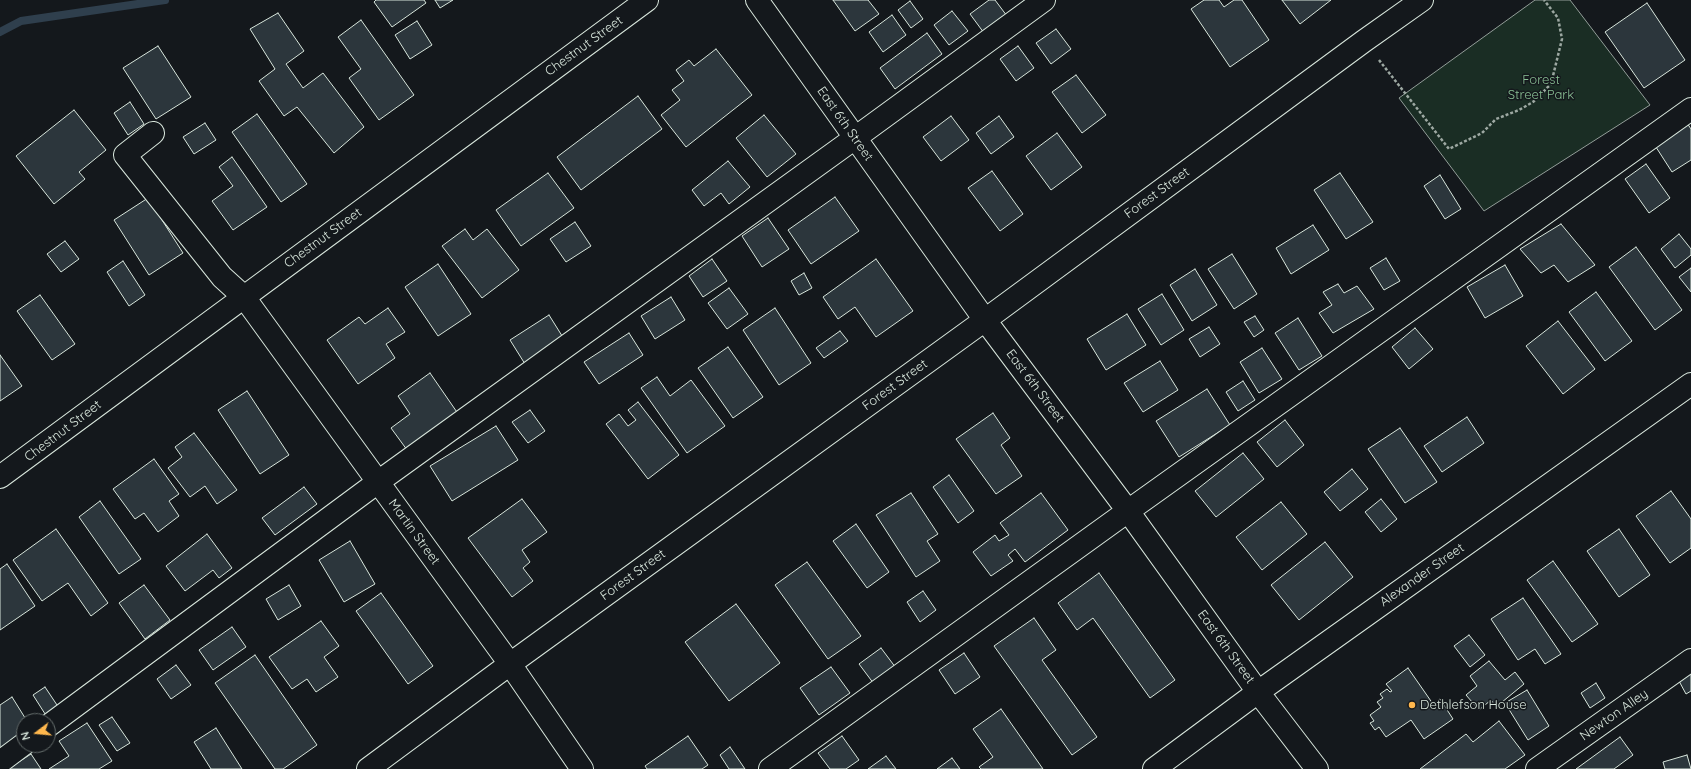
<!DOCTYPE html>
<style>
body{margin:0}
#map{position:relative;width:1691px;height:769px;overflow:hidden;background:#14181c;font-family:Quicksand,sans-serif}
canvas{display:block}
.north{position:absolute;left:16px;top:713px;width:40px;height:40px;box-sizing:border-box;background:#14181c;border:1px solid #626a69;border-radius:50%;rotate:254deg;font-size:11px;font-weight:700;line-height:16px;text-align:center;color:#d8e6dc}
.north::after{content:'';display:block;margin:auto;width:14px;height:18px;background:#ffb74d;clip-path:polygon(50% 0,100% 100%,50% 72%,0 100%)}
</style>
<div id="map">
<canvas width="1691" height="769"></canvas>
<div class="north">N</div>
</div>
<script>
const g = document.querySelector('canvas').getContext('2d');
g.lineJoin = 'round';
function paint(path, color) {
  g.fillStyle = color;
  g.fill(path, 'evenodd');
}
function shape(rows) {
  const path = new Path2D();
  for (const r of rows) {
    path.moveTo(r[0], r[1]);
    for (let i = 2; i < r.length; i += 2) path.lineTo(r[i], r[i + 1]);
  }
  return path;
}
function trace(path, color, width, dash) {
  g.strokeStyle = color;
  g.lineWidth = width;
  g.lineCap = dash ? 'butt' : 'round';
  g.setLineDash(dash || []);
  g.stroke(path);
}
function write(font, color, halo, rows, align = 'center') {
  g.font = font + ' Quicksand,sans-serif';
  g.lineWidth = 3;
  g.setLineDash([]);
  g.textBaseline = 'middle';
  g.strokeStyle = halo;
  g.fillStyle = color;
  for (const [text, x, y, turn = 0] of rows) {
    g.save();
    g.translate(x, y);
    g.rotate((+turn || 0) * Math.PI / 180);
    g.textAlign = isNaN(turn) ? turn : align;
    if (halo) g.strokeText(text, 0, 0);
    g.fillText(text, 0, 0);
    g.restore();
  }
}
const green = shape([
 [1535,0,1570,0,1650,105,1484,211,1399,98,1535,0]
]);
const stream = shape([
 [0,32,21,21,165,0]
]);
const building = shape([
 [376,0,424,0,426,3,392,27,374,2,376,0],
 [435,0,453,0,440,8,435,0],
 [833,0,868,0,879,14,855,31,833,0],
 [989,0,995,0,1007,16,984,33,970,14,989,0],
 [1204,0,1219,0,1224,7,1234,0,1242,0,1269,40,1230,67,1191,9,1204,0],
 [1282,0,1331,0,1300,24,1282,0],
 [910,1,923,19,911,28,898,10,910,1],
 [1647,3,1685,60,1644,88,1605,32,1647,3],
 [952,11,968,31,949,45,934,25,952,11],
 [278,13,304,51,286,64,303,88,323,73,364,127,334,153,297,107,284,116,259,81,275,69,250,29,278,13],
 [892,15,906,35,883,52,869,32,892,15],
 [361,20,414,95,379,120,349,78,361,69,338,37,361,20],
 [417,21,432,45,410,59,395,35,417,21],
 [1056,29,1071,49,1051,64,1036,43,1056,29],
 [927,33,942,54,895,89,880,68,927,33],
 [158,46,191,97,156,119,123,68,158,46],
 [1018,46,1034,68,1016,81,1000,59,1018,46],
 [716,49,752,95,686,147,661,115,680,100,672,90,684,81,676,70,689,60,694,66,716,49],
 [1076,75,1106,115,1082,133,1052,92,1076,75],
 [638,96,662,129,581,190,557,157,638,96],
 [130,102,144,124,128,135,114,113,130,102],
 [74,110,106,150,79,172,85,179,54,204,16,156,74,110],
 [257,114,307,184,281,202,232,132,257,114],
 [764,115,796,154,767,177,736,138,764,115],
 [951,116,969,140,941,161,923,137,951,116],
 [999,116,1014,137,991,154,976,133,999,116],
 [205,123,216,140,194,154,183,137,205,123],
 [1687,123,1691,129,1691,160,1672,172,1654,144,1687,123],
 [1057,133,1082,167,1051,190,1026,156,1057,133],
 [232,157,267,207,233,230,212,201,233,186,219,167,232,157],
 [728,161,750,187,729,204,721,193,704,206,692,190,728,161],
 [1646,164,1670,198,1649,213,1625,179,1646,164],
 [992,171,1023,214,1000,231,968,188,992,171],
 [548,173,574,208,521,246,496,210,548,173],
 [1340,173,1373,222,1346,239,1314,190,1340,173],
 [1440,175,1461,209,1445,219,1424,186,1440,175],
 [835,197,859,231,811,264,788,230,835,197],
 [148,198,183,253,149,275,114,220,148,198],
 [768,218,789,249,762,267,742,236,768,218],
 [575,222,591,246,566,262,550,239,575,222],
 [1561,224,1595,265,1568,282,1554,265,1541,273,1520,249,1561,224],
 [1313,225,1329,250,1291,274,1276,248,1313,225],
 [465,229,473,240,487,229,519,270,482,298,442,246,465,229],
 [1679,234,1691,249,1691,255,1675,268,1661,249,1679,234],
 [65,241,79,259,61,272,47,254,65,241],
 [1636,247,1682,310,1655,330,1609,267,1636,247],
 [1232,254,1257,294,1234,309,1208,269,1232,254],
 [1386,258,1400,281,1384,290,1370,268,1386,258],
 [712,259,727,281,703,297,689,276,712,259],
 [876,259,913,311,876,337,855,307,838,319,823,297,876,259],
 [123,261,145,295,129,306,107,272,123,261],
 [438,264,471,314,438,336,405,287,438,264],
 [1505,265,1523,296,1485,318,1467,287,1505,265],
 [1691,268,1691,292,1679,277,1691,268],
 [1195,269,1217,305,1192,321,1170,285,1195,269],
 [804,273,812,288,799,295,791,281,804,273],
 [1338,284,1344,293,1357,286,1374,309,1333,333,1319,313,1332,305,1323,292,1338,284],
 [729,288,748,314,727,329,708,303,729,288],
 [1596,292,1632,341,1605,361,1569,312,1596,292],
 [1162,294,1184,330,1161,345,1138,309,1162,294],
 [40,295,75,344,52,360,17,311,40,295],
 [671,297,685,320,655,339,641,316,671,297],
 [388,308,405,332,386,344,395,358,358,384,327,340,359,317,365,324,388,308],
 [775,308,811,363,779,385,743,330,775,308],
 [1127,314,1146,345,1106,370,1087,339,1127,314],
 [549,315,564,339,525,364,510,340,549,315],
 [1255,316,1264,330,1254,337,1244,322,1255,316],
 [1298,318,1322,356,1299,370,1275,333,1298,318],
 [1558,321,1595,369,1563,394,1526,346,1558,321],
 [1209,327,1220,344,1200,357,1189,339,1209,327],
 [1415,328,1433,349,1409,369,1392,347,1415,328],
 [840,331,848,341,824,358,816,348,840,331],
 [629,333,643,355,599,384,584,362,629,333],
 [728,347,763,397,733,418,698,368,728,347],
 [1262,348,1282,379,1259,393,1240,362,1262,348],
 [0,355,22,386,0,401,0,355],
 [1160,361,1178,390,1143,412,1124,383,1160,361],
 [430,373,461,418,410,454,391,428,410,414,398,396,430,373],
 [657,377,670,396,691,380,725,426,687,453,641,388,657,377],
 [1243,381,1255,400,1238,411,1226,392,1243,381],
 [1207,389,1230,425,1179,457,1156,421,1207,389],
 [247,391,289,455,260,474,218,410,247,391],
 [638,402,679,455,648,479,606,424,619,414,628,426,636,420,628,410,638,402],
 [530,410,545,431,528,443,512,422,530,410],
 [993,413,1010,438,1001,445,1022,476,996,494,956,439,993,413],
 [1467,417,1484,443,1442,472,1424,446,1467,417],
 [1285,420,1304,445,1277,467,1257,442,1285,420],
 [496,426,518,460,452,501,430,466,496,426],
 [1400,428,1437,482,1405,503,1368,449,1400,428],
 [194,433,237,490,217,504,205,486,190,497,168,468,182,457,175,447,194,433],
 [1243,453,1264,479,1216,517,1195,491,1243,453],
 [154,459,179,494,169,501,179,516,158,532,144,513,135,519,113,489,154,459],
 [1352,469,1368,489,1340,511,1324,492,1352,469],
 [949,475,974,511,958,523,933,487,949,475],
 [304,487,317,504,275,535,262,518,304,487],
 [1671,491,1691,519,1691,548,1670,563,1636,516,1671,491],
 [911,493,938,534,927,541,940,561,916,577,876,515,911,493],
 [1041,493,1068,530,1025,562,1015,549,1008,555,1013,561,991,576,973,552,995,535,999,541,1009,535,1000,523,1041,493],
 [522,499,547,532,522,550,530,562,523,568,533,581,512,597,468,538,522,499],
 [1381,499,1397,519,1381,532,1365,512,1381,499],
 [100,501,141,559,119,574,79,517,100,501],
 [1281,502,1307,534,1262,570,1236,537,1281,502],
 [856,524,889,572,867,588,833,541,856,524],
 [56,529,108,603,91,616,68,583,42,601,13,560,56,529],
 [1619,529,1650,575,1619,597,1587,551,1619,529],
 [207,534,232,568,219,578,213,570,185,591,166,566,207,534],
 [350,541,375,584,344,602,319,560,350,541],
 [1325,542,1353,577,1299,620,1271,585,1325,542],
 [1553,561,1598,624,1572,642,1527,580,1553,561],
 [807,562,861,636,828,659,775,585,807,562],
 [7,564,35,606,0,630,0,569,7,564],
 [1099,573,1175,680,1150,698,1093,618,1077,630,1058,603,1099,573],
 [144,585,170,620,145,639,119,603,144,585],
 [289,585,301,606,278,620,266,599,289,585],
 [923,591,936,610,920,622,907,602,923,591],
 [381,593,433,666,408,684,356,611,381,593],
 [1523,598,1561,654,1545,664,1535,649,1518,660,1491,619,1523,598],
 [736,604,780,663,729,701,685,642,736,604],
 [1034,618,1056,650,1042,660,1097,737,1072,755,994,646,1034,618],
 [321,621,339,646,324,657,338,677,316,692,307,679,292,689,269,657,321,621],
 [232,627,246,647,213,670,199,650,232,627],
 [1469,635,1485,655,1470,667,1454,646,1469,635],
 [881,648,896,668,874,684,859,664,881,648],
 [964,653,980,677,955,694,939,670,964,653],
 [255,655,317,745,283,769,275,769,215,683,255,655],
 [1489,661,1505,680,1515,672,1524,684,1496,707,1491,700,1479,710,1466,695,1477,686,1470,676,1489,661],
 [176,665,191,685,171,699,157,679,176,665],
 [831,667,850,693,819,715,800,688,831,667],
 [1408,668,1433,704,1440,699,1453,719,1424,739,1411,720,1386,737,1379,727,1375,730,1370,723,1374,721,1370,715,1381,707,1377,702,1383,698,1380,694,1387,689,1390,692,1392,691,1386,684,1408,668],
 [1691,673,1691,691,1686,694,1679,681,1691,673],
 [1596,683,1605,698,1590,708,1581,693,1596,683],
 [45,687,59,708,47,717,33,695,45,687],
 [1527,690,1549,726,1528,740,1505,703,1527,690],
 [12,697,27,721,24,721,24,736,0,751,0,705,12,697],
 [1001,709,1043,769,981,769,979,767,993,757,973,729,1001,709],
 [112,717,130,743,117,751,99,725,112,717],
 [1499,721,1525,755,1505,769,1420,769,1466,734,1473,742,1499,721],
 [87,723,112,761,99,769,49,769,69,756,59,741,87,723],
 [216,728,242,769,211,769,194,742,216,728],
 [688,736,708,765,702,769,647,769,645,766,688,736],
 [842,736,859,760,846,769,830,769,818,753,842,736],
 [1620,737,1633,755,1614,769,1576,769,1620,737],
 [730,747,745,769,729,769,720,755,730,747],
 [31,754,41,769,8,769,31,754],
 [1687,755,1691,769,1665,769,1663,762,1687,755],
 [886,756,896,769,868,769,886,756],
 [952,758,960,769,937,769,952,758]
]);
const path = shape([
 [1379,60,1449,149,1482,133,1496,119,1519,110,1533,102,1551,84,1562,39,1558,18,1544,0]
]);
const minor = shape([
 [757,0,985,320,1128,511,1258,692,1317,769],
 [153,133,125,155,222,277,244,297,510,664,582,769],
 [0,477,647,0],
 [48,726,378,482,855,138,1044,0],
 [0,762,24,744],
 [368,769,510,664,985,320,1364,41,1422,0],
 [770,769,1128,511,1691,109],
 [1154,769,1258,692,1691,384],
 [1537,769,1691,660]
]);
const markers = [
 [1412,705,4,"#ffb74d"]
];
const streetNames = [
 ["Chestnut Street",584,46,-36],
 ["East 6th Street",845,124,55],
 ["Forest Street",1157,193,-36],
 ["Chestnut Street",323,238,-36],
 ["Forest Street",895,385,-36],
 ["East 6th Street",1035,386,53],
 ["Chestnut Street",63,431,-37],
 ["Martin Street",414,532,54],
 ["Forest Street",633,575,-36],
 ["Alexander Street",1422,575,-35],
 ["East 6th Street",1226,647,54],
 ["Newton Alley",1614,715,-35]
];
const parkNames = [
 ["Forest",1541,80],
 ["Street Park",1541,95]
];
const poiNames = [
 ["Dethlefson House",1420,705]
];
paint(green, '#1a2d24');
trace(green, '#939e99', 1);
trace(stream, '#2f3f4d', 8);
paint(building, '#2c363c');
trace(building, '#d8e6dc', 1);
trace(minor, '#d8e6dc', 24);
trace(path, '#9da8a2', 2.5, [3, 2]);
trace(minor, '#14181c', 22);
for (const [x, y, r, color] of markers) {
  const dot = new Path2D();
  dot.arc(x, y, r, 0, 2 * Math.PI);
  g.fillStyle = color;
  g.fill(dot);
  trace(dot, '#14181c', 1.5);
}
write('13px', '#d8e6dc', '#14181c', streetNames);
write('13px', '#8ac095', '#14181c', parkNames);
write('13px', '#d8e6dc', '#14181c', poiNames, 'left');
</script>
